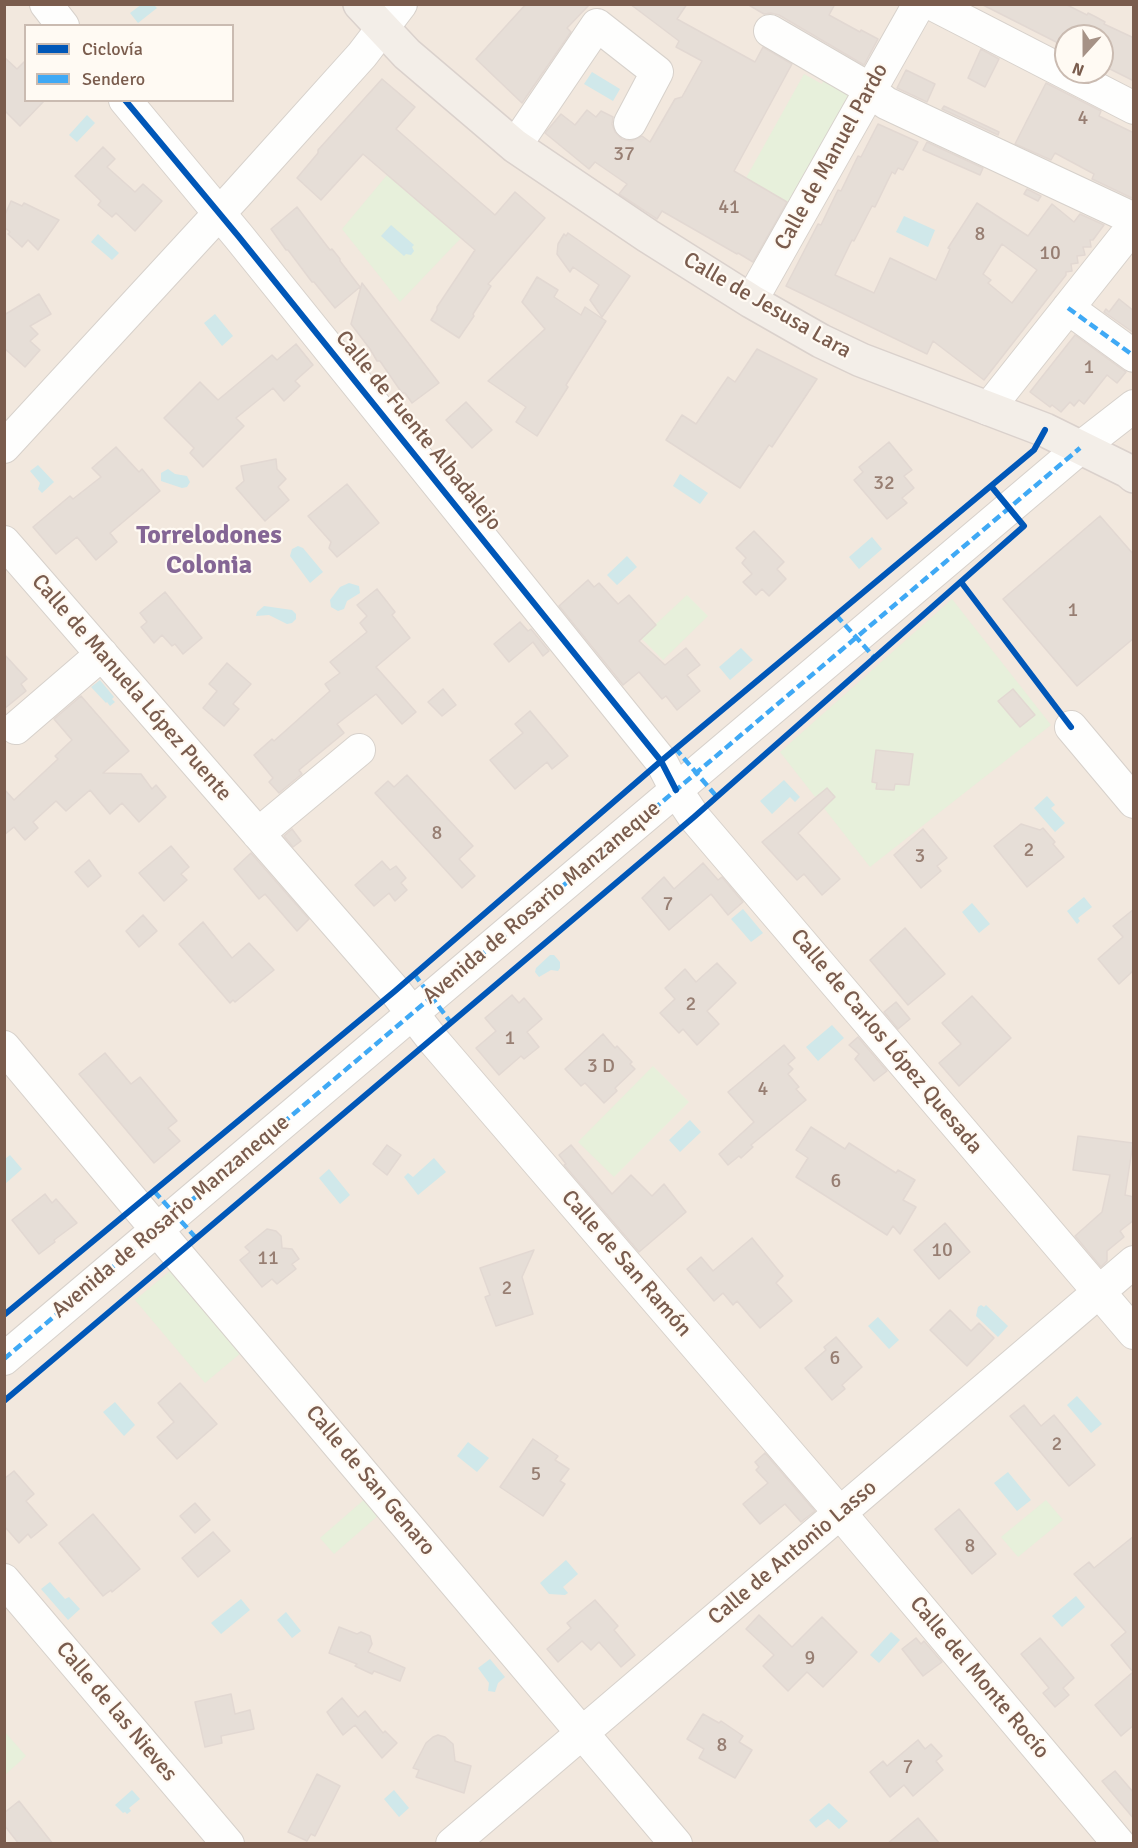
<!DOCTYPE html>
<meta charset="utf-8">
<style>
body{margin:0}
#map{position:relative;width:1138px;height:1848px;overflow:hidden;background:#f9f5f0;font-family:Signika,sans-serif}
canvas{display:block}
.frame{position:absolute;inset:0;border:6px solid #7a5c4d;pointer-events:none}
.legend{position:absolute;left:24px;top:24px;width:210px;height:78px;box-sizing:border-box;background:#fffaf3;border:2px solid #cabbb1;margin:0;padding:8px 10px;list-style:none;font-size:18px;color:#7a5c4d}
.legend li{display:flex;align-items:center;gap:12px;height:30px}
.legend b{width:30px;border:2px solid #cabbb1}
.north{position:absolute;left:1054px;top:24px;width:60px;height:60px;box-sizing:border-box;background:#fffaf3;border:2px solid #cabbb1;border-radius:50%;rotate:201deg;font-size:16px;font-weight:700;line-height:24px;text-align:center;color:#7a5c4d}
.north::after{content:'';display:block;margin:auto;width:21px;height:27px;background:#a69286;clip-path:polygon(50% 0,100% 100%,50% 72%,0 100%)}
</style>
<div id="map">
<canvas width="1138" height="1848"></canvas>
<div class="frame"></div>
<ul class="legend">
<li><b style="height:8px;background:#0057b8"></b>Ciclovía</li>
<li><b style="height:8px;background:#3fa9f5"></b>Sendero</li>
</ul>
<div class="north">N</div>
</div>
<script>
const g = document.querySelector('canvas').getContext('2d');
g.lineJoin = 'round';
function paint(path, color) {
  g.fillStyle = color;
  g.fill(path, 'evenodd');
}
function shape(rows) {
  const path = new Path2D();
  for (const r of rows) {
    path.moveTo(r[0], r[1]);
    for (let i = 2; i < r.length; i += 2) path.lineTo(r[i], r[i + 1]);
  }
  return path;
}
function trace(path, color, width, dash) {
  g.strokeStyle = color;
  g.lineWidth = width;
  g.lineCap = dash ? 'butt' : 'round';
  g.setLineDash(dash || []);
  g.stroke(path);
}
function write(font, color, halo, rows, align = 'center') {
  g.font = font + ' Signika,sans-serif';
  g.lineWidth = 4.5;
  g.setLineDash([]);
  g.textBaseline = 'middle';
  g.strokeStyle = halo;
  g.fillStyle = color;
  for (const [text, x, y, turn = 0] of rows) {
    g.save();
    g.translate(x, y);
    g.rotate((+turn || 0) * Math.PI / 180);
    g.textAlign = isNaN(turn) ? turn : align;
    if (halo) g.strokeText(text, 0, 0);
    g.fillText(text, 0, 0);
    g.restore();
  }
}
const residential = shape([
 [5,5,1133,5,1133,1843,5,1843],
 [26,26,232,26,232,100,26,100],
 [1066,36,1102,36,1102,72,1066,72]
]);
const green = shape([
 [828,70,858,86,793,205,746,178,804,74,822,84],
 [387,175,461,238,400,302,342,229],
 [687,595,708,616,663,660,641,638],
 [952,599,1051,725,870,867,780,752],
 [653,1066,689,1102,614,1177,578,1142],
 [171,1270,242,1352,205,1383,135,1300],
 [366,1498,380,1514,334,1554,320,1538],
 [1046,1500,1063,1520,1018,1557,1001,1537],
 [5,1732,26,1756,5,1775,4,1732]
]);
const water = shape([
 [142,4,154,5,157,8,138,23,130,13],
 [592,72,620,89,613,101,584,84],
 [87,115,95,123,77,142,69,135],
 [904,216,935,230,928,247,896,232],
 [391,225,414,245,412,247,414,251,411,255,406,254,404,256,381,236],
 [98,234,119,253,112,260,91,242],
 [215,314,233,336,222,346,204,323],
 [38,465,54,482,42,493,38,489,40,483,30,471],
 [168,469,175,474,187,476,190,482,187,487,182,488,161,481,161,473],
 [680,474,708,493,700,504,673,486],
 [872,537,882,549,859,569,849,557],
 [298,546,303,548,323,572,310,583,290,556,292,549],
 [627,556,637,567,617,585,607,575],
 [349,583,359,586,360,593,347,601,344,609,338,611,331,607,330,600,340,587],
 [264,606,292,610,296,614,296,619,292,623,287,624,269,615,256,616,257,612],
 [741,648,753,660,730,680,719,667],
 [100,680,114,697,112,699,115,702,110,706,107,702,106,703,91,687],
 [784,780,800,797,795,802,790,797,772,814,760,801],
 [1047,796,1055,805,1051,808,1065,823,1055,832,1034,808],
 [1084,897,1092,907,1078,918,1080,921,1077,924,1067,911],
 [972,903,990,924,979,933,962,912],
 [743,909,763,933,751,942,731,919],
 [550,955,554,955,560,962,560,968,558,971,551,970,539,977,535,972,536,968],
 [832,1025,844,1038,818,1061,806,1047],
 [690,1120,701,1132,680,1152,669,1140],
 [10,1155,22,1169,5,1184,5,1159],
 [434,1158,446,1172,418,1195,404,1177,408,1173,413,1177],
 [329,1169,350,1195,340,1204,319,1178],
 [981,1305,984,1307,986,1305,1008,1326,998,1337,976,1316,978,1307],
 [878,1317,899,1340,889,1349,868,1326],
 [1077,1396,1102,1424,1091,1433,1067,1405],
 [115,1402,135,1425,124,1436,103,1412],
 [468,1442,489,1458,477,1472,457,1456],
 [1008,1472,1031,1500,1017,1511,994,1483],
 [566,1560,578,1574,563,1587,568,1593,565,1595,549,1594,540,1583],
 [50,1582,65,1599,69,1597,80,1609,68,1620,41,1589],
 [1076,1596,1085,1607,1062,1627,1052,1616],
 [241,1599,250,1610,221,1634,211,1623],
 [286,1612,301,1631,292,1638,277,1620],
 [891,1632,900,1640,879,1663,870,1655],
 [490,1659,505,1677,498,1683,495,1692,488,1691,489,1683,478,1668],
 [132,1790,140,1799,129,1808,131,1811,127,1814,125,1812,123,1813,115,1805],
 [394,1790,409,1808,399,1817,384,1799],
 [829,1803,848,1821,839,1829,828,1819,816,1828,809,1820]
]);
const building = shape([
 [526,4,590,4,567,28,571,32,522,103,476,59,526,4],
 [630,4,687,4,677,19,755,62,763,47,792,64,734,171,787,202,753,262,738,253,737,254,662,211,657,219,619,194,627,184,595,162,589,169,545,133,561,114,575,125,587,110,596,117,601,111,613,117,612,124,615,132,622,139,631,141,642,136,650,142,675,99,682,97,702,61,676,47,679,41,630,4],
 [747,4,835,4,829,15,860,32,861,30,878,39,864,65,779,15,771,13,764,14,747,4],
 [981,4,1065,4,1087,15,1088,13,1096,17,1105,22,1104,24,1134,38,1134,81,1102,65,1102,36,1066,36,1066,47,981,4],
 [981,49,999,59,985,87,968,78,981,49],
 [4,57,17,69,26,60,26,100,45,100,20,126,4,110,4,57],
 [906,70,935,84,927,102,897,88,906,70],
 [382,79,415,107,396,129,495,215,515,192,545,218,488,284,491,286,473,314,474,316,459,338,431,320,437,310,437,307,475,250,363,154,321,200,297,178,318,153,318,150,382,79],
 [1046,83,1101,111,1099,116,1134,133,1134,199,1092,179,1094,174,1055,153,1051,160,1015,144,1046,83],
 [944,106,999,132,998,135,942,109,944,106],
 [878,124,918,142,903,170,898,168,895,174,892,172,875,207,872,206,854,241,852,240,835,275,874,293,890,258,936,280,950,249,948,248,977,203,1028,236,1052,204,1074,222,1080,214,1104,225,1093,240,1090,240,1091,247,1083,247,1085,255,1077,256,1078,263,1071,264,1072,271,1066,272,1066,275,984,380,933,341,927,354,786,286,818,224,821,225,838,190,841,191,858,156,861,157,878,124],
 [1002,244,1037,270,1012,303,988,283,991,280,983,274,1002,244],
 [927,142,983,168,980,175,923,150,927,142],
 [103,147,115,159,107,167,135,192,143,184,162,201,135,231,116,213,112,217,98,205,101,201,75,176,103,147],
 [1027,189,1041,196,1038,201,1024,194,1027,189],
 [11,201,22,206,24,203,59,220,38,250,28,240,22,247,8,234,10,232,4,227,4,217,11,201],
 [297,207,330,250,332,249,340,259,340,261,360,287,335,308,314,282,312,282,288,250,286,250,271,229,297,207],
 [568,233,630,276,602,317,590,300,599,285,573,267,570,272,557,254,558,244,564,234,566,236,568,233],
 [537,277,558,290,554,297,581,315,585,307,606,321,566,385,568,387,537,436,516,422,526,407,488,381,545,329,522,302,537,277],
 [362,283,439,383,412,403,405,393,402,393,380,361,377,361,370,349,351,324,362,283],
 [39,294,51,314,30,326,38,334,30,341,40,350,25,367,4,348,4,315,39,294],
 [1119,299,1134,311,1134,333,1104,312,1106,309,1109,312,1119,299],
 [1075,335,1126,372,1117,383,1107,375,1084,404,1079,400,1074,406,1070,402,1061,412,1052,405,1050,407,1030,392,1075,335],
 [296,344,313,365,295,381,300,386,284,401,273,388,236,418,244,426,203,467,190,453,194,448,164,418,200,382,218,400,272,355,277,360,296,344],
 [757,349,817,379,772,447,769,445,740,488,666,440,682,415,696,424,728,377,735,382,757,349],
 [466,402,492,430,472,448,446,420,466,402],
 [889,442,912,470,904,476,914,488,902,498,907,503,887,519,854,480,863,472,859,467,889,442],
 [116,447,139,472,142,469,160,491,110,533,117,542,96,560,77,537,56,554,33,527,70,496,73,499,101,477,92,468,116,447],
 [276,459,277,469,286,479,278,487,289,500,265,521,236,488,244,481,241,466,276,459],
 [347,484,379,523,337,557,329,548,331,542,308,516,347,484],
 [1100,516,1134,555,1134,638,1077,686,1003,599,1100,516],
 [754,531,784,562,777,569,786,579,769,596,762,589,756,595,743,582,752,574,742,563,746,558,736,548,754,531],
 [588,580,594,587,599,583,618,604,629,595,656,625,639,641,665,665,686,648,700,665,687,675,700,691,677,710,666,696,662,699,639,672,623,685,559,606,588,580],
 [377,589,395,612,392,615,410,638,376,667,416,712,402,724,376,694,337,724,344,733,299,770,302,774,279,793,269,782,273,778,254,755,272,739,274,741,330,691,325,684,340,673,330,662,367,632,360,623,367,616,357,605,377,589],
 [165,592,202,638,183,654,175,644,172,646,162,635,154,643,141,627,147,622,140,613,165,592],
 [520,622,528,631,531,629,549,651,543,656,533,642,509,662,494,644,520,622],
 [4,654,27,679,21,684,26,691,4,709,4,654],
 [227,663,251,684,233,704,239,709,224,726,203,708,217,691,209,684,227,663],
 [443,689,456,705,442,716,428,702,443,689],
 [1013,689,1035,715,1020,727,998,701,1013,689],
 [81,696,129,751,103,773,141,774,152,789,156,785,166,797,139,822,122,803,110,814,90,790,66,811,56,801,33,822,38,828,25,840,14,827,4,835,4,789,14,800,58,759,55,756,72,740,54,719,81,696],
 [530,711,568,756,552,769,547,762,515,789,490,760,523,733,515,724,530,711],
 [876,750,913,754,909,785,895,784,894,790,876,789,877,783,872,782,876,750],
 [407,775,473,846,459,859,475,876,462,888,375,793,388,781,394,787,407,775],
 [827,788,835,797,798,833,840,879,822,895,804,874,797,880,762,842,827,788],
 [1021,824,1040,830,1043,828,1055,842,1053,844,1064,857,1027,887,994,846,1021,824],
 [292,829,301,841,293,847,284,836,292,829],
 [923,829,947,858,937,866,941,871,921,888,894,855,923,829],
 [171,846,189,867,181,874,187,880,164,901,139,873,171,846],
 [251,853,309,919,297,931,265,894,259,899,234,869,251,853],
 [89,860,101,876,88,887,75,872,89,860],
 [382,861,390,870,396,866,406,878,401,883,407,890,395,901,389,893,374,906,355,885,382,861],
 [703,863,718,880,722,877,743,902,728,915,711,894,669,930,642,898,664,877,674,889,703,863],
 [1134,909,1134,970,1119,984,1098,959,1123,937,1113,926,1134,909],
 [143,915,157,931,139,947,126,931,143,915],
 [203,922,232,958,249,943,274,970,235,1002,233,1000,230,1003,179,944,203,922],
 [905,928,945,974,908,1005,870,960,905,928],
 [717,963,736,983,707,1011,719,1024,697,1045,683,1029,679,1033,660,1013,675,999,665,988,685,969,696,982,717,963],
 [512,995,519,1003,524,998,542,1019,527,1032,539,1047,524,1059,521,1056,499,1075,476,1048,496,1031,485,1018,512,995],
 [972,996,1011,1038,959,1086,939,1063,961,1044,942,1023,972,996],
 [896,1002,910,1019,898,1029,884,1012,896,1002],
 [603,1034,615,1048,617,1046,632,1062,630,1064,635,1069,615,1088,617,1091,604,1103,585,1083,581,1086,565,1069,603,1034],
 [858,1037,887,1071,874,1081,855,1059,859,1054,849,1045,858,1037],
 [784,1045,795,1058,788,1064,793,1069,788,1074,799,1087,796,1089,806,1100,751,1145,753,1147,741,1158,739,1156,728,1165,719,1154,754,1122,728,1092,784,1045],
 [105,1053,131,1084,140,1077,177,1121,168,1128,180,1141,154,1163,79,1074,105,1053],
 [811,1127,845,1149,849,1143,896,1173,898,1170,915,1180,903,1200,916,1207,900,1234,893,1226,887,1235,796,1177,808,1158,796,1150,811,1127],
 [1078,1136,1133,1143,1125,1195,1134,1197,1134,1220,1120,1231,1124,1237,1107,1251,1107,1261,1101,1267,1075,1236,1102,1212,1110,1175,1073,1170,1078,1136],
 [387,1145,401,1155,387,1175,373,1164,387,1145],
 [571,1145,612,1194,631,1175,652,1196,664,1184,686,1212,639,1252,564,1165,566,1164,559,1155,571,1145],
 [45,1194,52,1203,56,1199,77,1223,54,1240,55,1242,39,1254,12,1220,45,1194],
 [945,1223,970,1252,939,1279,914,1250,945,1223],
 [267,1229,276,1231,281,1236,282,1248,292,1249,299,1259,292,1264,296,1269,277,1284,272,1279,262,1287,240,1260,250,1252,245,1247,267,1229],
 [752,1238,783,1276,776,1283,792,1301,760,1328,737,1301,733,1305,723,1293,714,1301,687,1269,701,1257,713,1271,752,1238],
 [534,1250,522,1277,533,1314,496,1326,485,1297,490,1295,480,1268,534,1250],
 [950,1310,971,1331,979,1323,994,1338,967,1366,930,1330,950,1310],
 [836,1337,862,1367,842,1385,845,1389,832,1400,805,1368,826,1350,824,1347,836,1337],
 [180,1383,217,1424,177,1459,157,1437,174,1422,158,1403,180,1383],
 [1024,1405,1041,1426,1054,1415,1095,1465,1069,1486,1010,1416,1024,1405],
 [533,1439,558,1456,555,1460,569,1469,560,1481,565,1484,543,1516,500,1487,533,1439],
 [765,1453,815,1511,801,1522,785,1504,760,1524,743,1504,768,1483,756,1470,759,1467,755,1462,765,1453],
 [14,1471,34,1494,26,1501,47,1525,31,1538,28,1534,19,1543,4,1526,4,1479,14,1471],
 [195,1503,210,1520,195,1533,180,1516,195,1503],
 [959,1509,996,1554,972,1574,935,1529,959,1509],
 [93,1514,140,1569,112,1592,111,1590,103,1596,59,1543,93,1514],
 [213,1532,230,1551,198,1577,182,1558,213,1532],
 [1134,1536,1134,1725,1121,1736,1095,1705,1133,1672,1111,1645,1126,1632,1074,1574,1089,1562,1094,1568,1134,1536],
 [595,1600,618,1626,614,1630,635,1655,621,1667,599,1642,591,1650,582,1641,558,1662,547,1649,571,1628,567,1623,595,1600],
 [759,1615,792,1647,822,1617,857,1652,823,1687,807,1672,788,1691,763,1666,774,1655,746,1629,759,1615],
 [339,1627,357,1634,361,1632,370,1636,372,1644,368,1652,405,1668,400,1681,374,1671,372,1674,355,1666,357,1664,329,1653,339,1627],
 [916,1638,921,1644,924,1641,942,1662,923,1676,902,1649,916,1638],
 [1040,1638,1074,1678,1063,1688,1069,1695,1055,1707,1043,1693,1049,1688,1021,1654,1040,1638],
 [231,1694,235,1714,250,1710,254,1729,221,1736,222,1743,205,1747,195,1702,231,1694],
 [342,1698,358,1717,365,1711,383,1733,385,1731,397,1743,382,1758,355,1725,343,1735,333,1721,327,1712,342,1698],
 [703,1714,719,1723,721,1721,743,1736,739,1742,752,1750,735,1778,699,1758,704,1749,687,1739,703,1714],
 [438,1735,445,1737,453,1744,455,1761,471,1766,464,1793,416,1777,419,1770,413,1768,426,1743,433,1737,438,1735],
 [918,1740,925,1749,931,1744,942,1756,936,1761,943,1770,913,1796,904,1785,890,1797,870,1772,883,1761,887,1766,918,1740],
 [1115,1771,1134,1793,1134,1819,1102,1781,1115,1771],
 [317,1774,340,1786,315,1836,311,1834,307,1841,288,1832,317,1774],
 [19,1801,53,1844,19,1844,4,1825,4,1813,19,1801],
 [918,1818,940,1844,887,1844,918,1818]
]);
const minor = shape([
 [46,4,63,26],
 [932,4,1134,108],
 [770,31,863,85,886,103,1134,219],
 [125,100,239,237,661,761,676,790,694,817,1134,1333],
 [515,146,597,25,657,72,630,123],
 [751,301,919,4],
 [1068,308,1134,356],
 [988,409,1134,225],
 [4,447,237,194,362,55,401,4],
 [4,542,395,991,433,1040,840,1513,1119,1844],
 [1071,727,1134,802],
 [16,728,102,654],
 [258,834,359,750],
 [4,1047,178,1255,676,1844],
 [4,1359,1080,448,1134,406],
 [4,1580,228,1844],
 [452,1844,1134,1262]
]);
const major = shape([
 [360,4,407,54,515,146,648,236,751,301,821,341,861,360,1045,430,1128,471,1134,476]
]);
const quiet = shape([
 [1068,308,1134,356],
 [836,615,875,658],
 [675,748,717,797],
 [414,974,452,1024],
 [154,1191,197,1239],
 [4,1359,1080,448]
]);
const cycleway = shape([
 [125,100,239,237,661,761,676,790],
 [961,582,1071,727],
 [4,1315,395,991,661,761,1034,450,1045,430],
 [4,1401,694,817,1024,526,991,486]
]);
const numberNames = [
 ["4",1083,119],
 ["37",624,155],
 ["41",729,208],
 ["8",980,235],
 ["10",1050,254],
 ["1",1089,368],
 ["32",884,484],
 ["1",1073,611],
 ["8",437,834],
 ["2",1029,851],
 ["3",920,857],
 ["7",668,905],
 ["2",691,1005],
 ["1",510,1039],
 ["3 D",601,1067],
 ["4",763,1090],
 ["6",836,1182],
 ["10",942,1251],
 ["11",268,1259],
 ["2",507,1289],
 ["6",835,1359],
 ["2",1057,1445],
 ["5",536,1475],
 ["8",970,1547],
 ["9",810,1659],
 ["8",722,1746],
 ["7",908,1768]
];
const streetNames = [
 ["Calle de Manuel Pardo",832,157,-61],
 ["Calle de Jesusa Lara",767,306,30],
 ["Calle de Fuente Albadalejo",418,431,51],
 ["Calle de Manuela López Puente",131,688,49],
 ["Avenida de Rosario Manzaneque",542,903,-40],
 ["Calle de Carlos López Quesada",886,1042,50],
 ["Avenida de Rosario Manzaneque",171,1217,-40],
 ["Calle de San Ramón",626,1264,49],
 ["Calle de San Genaro",370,1481,50],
 ["Calle de Antonio Lasso",793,1553,-40],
 ["Calle del Monte Rocío",979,1678,50],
 ["Calle de las Nieves",116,1712,50]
];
const quarterNames = [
 ["Torrelodones",209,536],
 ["Colonia",209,566]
];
paint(residential, '#f2e8de');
paint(green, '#e7f0db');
paint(water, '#d0e8ea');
paint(building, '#e6ded7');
trace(building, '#e2d8d2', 1.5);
trace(minor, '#d7d1cb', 34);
trace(major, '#dad1cc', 36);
trace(minor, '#fefefd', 32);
trace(major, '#f3eee8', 33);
trace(quiet, '#3fa9f5', 4.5, [9, 4.5]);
trace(cycleway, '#0057b8', 6);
write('20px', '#977e72', null, numberNames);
write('22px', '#7a5c4d', '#fffaf3', streetNames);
write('bold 26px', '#846695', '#fffaf3', quarterNames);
</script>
